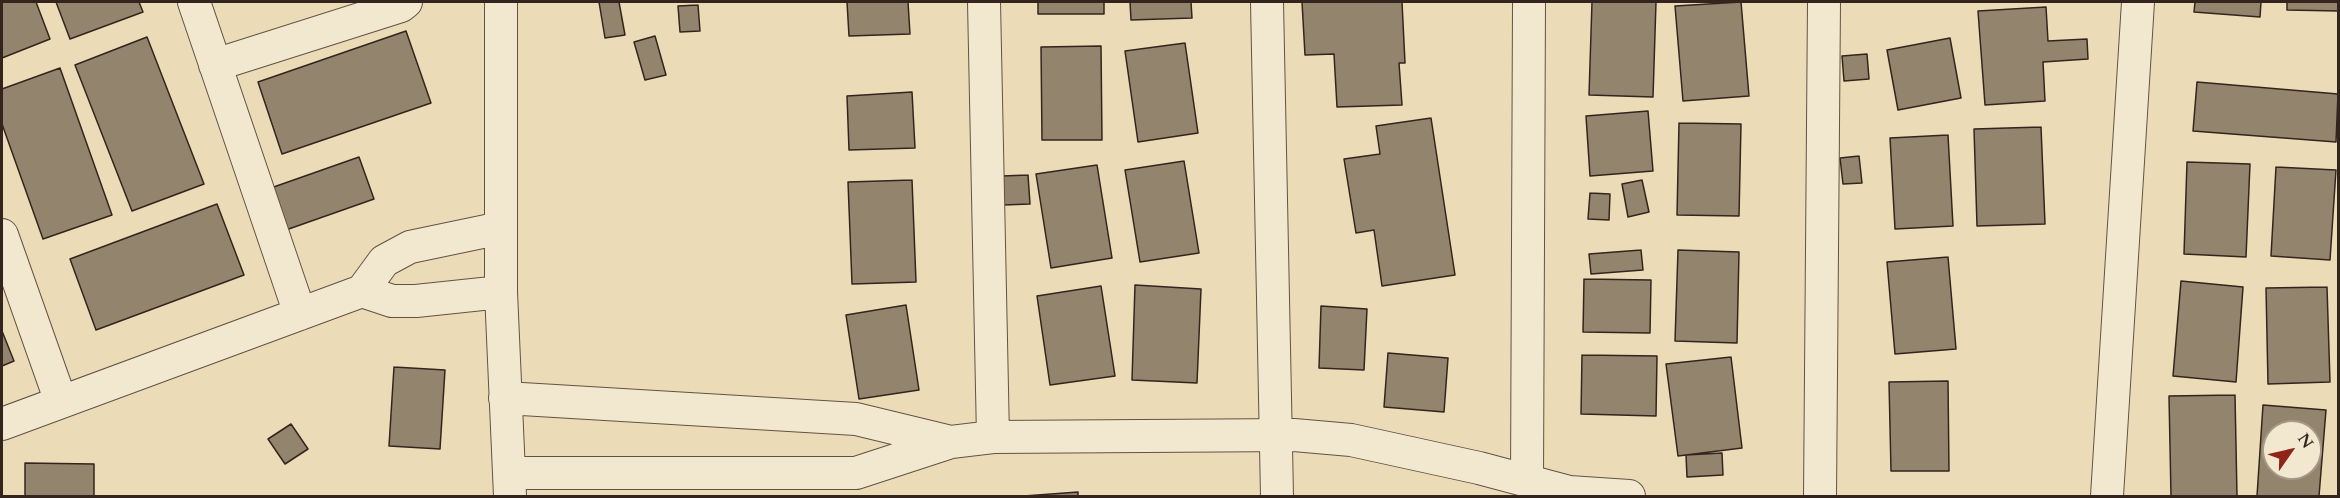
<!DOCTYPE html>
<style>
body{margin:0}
#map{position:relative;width:2340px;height:498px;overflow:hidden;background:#ebdcb7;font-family:Cardo,serif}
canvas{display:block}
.frame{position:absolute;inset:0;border:3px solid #33251d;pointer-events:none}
.north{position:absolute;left:2262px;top:420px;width:60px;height:60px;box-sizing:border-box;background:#f2e8d0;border:2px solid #a69a88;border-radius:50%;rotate:56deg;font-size:16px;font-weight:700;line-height:24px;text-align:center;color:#33251d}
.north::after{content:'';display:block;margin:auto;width:21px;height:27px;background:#8f2418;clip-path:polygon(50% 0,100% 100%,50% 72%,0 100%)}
</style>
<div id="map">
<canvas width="2340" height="498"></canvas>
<div class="frame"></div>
<div class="north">N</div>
</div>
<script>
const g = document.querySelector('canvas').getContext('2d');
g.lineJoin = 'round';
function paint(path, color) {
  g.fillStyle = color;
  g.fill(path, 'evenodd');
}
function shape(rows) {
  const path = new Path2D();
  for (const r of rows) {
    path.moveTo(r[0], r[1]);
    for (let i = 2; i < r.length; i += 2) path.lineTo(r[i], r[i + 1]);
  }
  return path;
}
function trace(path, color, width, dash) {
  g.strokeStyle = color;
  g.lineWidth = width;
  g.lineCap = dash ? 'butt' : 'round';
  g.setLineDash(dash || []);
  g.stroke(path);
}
const building = shape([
 [2,2,36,2,50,39,2,58,2,2],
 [56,2,139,2,143,12,70,39,56,2],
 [599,2,619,2,625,35,605,38,599,2],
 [847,2,908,2,910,34,849,36,847,2],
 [1038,2,1104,2,1104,14,1038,14,1038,2],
 [1130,2,1191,2,1192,18,1131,20,1130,2],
 [1302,2,1402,2,1405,63,1399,63,1402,105,1337,107,1334,54,1305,55,1302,2],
 [1592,2,1656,2,1653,97,1589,95,1592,2],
 [1741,2,1749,96,1683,101,1675,6,1741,2],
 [2195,2,2261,2,2260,17,2194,12,2195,2],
 [2287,2,2338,2,2338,11,2287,10,2287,2],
 [698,5,700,31,680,32,678,6,698,5],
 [2046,7,2048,41,2087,39,2088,59,2043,62,2045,101,1985,105,1978,11,2046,7],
 [406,31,431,103,282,154,258,82,406,31],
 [655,36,666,75,645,80,634,42,655,36],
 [147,37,204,184,132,211,75,65,147,37],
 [1950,38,1961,98,1898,110,1887,50,1950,38],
 [1185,43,1198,133,1138,142,1125,51,1185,43],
 [1101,46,1102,140,1042,140,1041,47,1101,46],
 [1867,54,1869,79,1844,81,1842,56,1867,54],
 [60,68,112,215,43,239,2,124,2,89,60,68],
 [2197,82,2338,94,2336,142,2193,131,2197,82],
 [912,92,915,148,849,150,847,96,912,92],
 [1648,111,1653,171,1590,176,1586,116,1648,111],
 [1431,118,1455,275,1382,286,1374,230,1356,233,1344,159,1380,154,1376,126,1431,118],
 [1679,123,1741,124,1739,216,1677,215,1679,123],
 [2041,127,2045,224,1977,226,1974,129,2041,127],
 [1948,135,1953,226,1895,229,1890,138,1948,135],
 [1859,156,1862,183,1843,184,1840,158,1859,156],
 [359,157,374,199,283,231,268,189,359,157],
 [1184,161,1199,253,1140,262,1125,170,1184,161],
 [2187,162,2250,164,2246,257,2184,254,2187,162],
 [1097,165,1112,258,1051,268,1036,174,1097,165],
 [2276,167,2336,170,2330,260,2271,256,2276,167],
 [1028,175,1030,204,1003,205,1002,176,1028,175],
 [912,180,916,282,852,284,848,182,912,180],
 [1642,180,1649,212,1628,217,1622,184,1642,180],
 [1590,193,1610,194,1609,220,1588,219,1590,193],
 [217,204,244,275,96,330,70,259,217,204],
 [1641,250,1643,270,1591,274,1589,254,1641,250],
 [1678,250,1739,252,1737,343,1675,341,1678,250],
 [1948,257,1956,349,1895,354,1887,262,1948,257],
 [1584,279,1651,280,1650,333,1583,332,1584,279],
 [2181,281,2243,287,2236,382,2173,376,2181,281],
 [1135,285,1201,289,1197,383,1132,380,1135,285],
 [1101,286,1115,376,1050,385,1037,296,1101,286],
 [2327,287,2330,382,2268,384,2266,288,2327,287],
 [906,305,919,390,859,399,846,315,906,305],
 [1321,306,1367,309,1364,370,1319,368,1321,306],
 [2,331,14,361,2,366,2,331],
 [1388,353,1448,358,1444,412,1384,407,1388,353],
 [1582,355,1657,356,1656,416,1581,414,1582,355],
 [1731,357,1742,448,1678,456,1666,364,1731,357],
 [394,367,445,370,440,449,389,446,394,367],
 [1948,381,1949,471,1891,471,1889,382,1948,381],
 [2235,395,2237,496,2171,496,2169,396,2235,395],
 [2263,405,2326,410,2319,496,2257,496,2263,405],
 [2274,432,2310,432,2310,468,2274,468,2274,432],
 [291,424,308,449,285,464,268,439,291,424],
 [1722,453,1723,475,1687,477,1686,455,1722,453],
 [25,463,94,464,94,496,25,496,25,463],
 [1078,492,1078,496,1024,496,1078,492]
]);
const street = shape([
 [194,2,300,314],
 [501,2,501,292,510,496],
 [984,2,993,437],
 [1267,2,1277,496],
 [215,65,401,6,406,2],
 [2,235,61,402],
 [362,291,392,301,416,301,501,292],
 [505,398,856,419,951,442,856,473,509,473],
 [2,424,362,291,384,261,410,247,501,228],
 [951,442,993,437,1294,435,1351,440,1479,468,1569,492,1629,496],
 [1527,481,1529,2],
 [1820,496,1824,2],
 [2107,496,2138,2]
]);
paint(building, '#93846d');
trace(building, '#33251d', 1.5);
trace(street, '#615344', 34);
trace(street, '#f2e8d0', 32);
</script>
